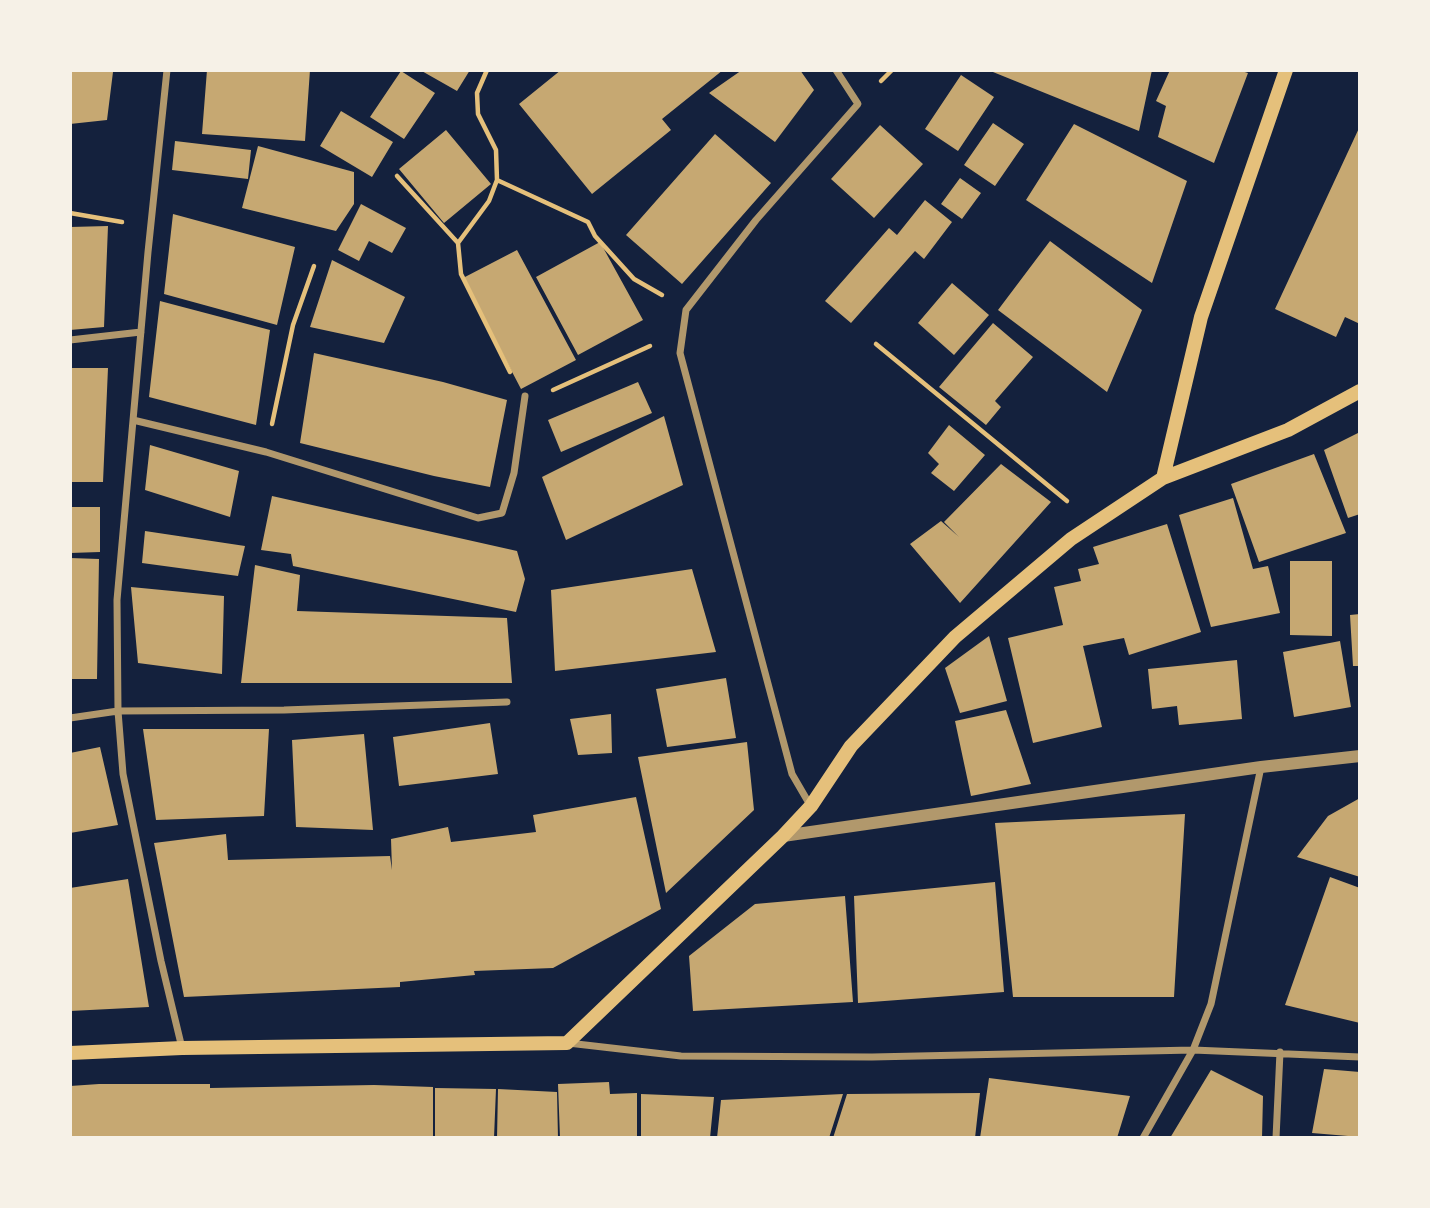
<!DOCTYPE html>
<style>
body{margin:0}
#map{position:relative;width:1430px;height:1208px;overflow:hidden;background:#14213d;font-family:"Fira Sans Condensed",sans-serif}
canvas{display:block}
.frame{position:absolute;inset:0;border:72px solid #f6f1e7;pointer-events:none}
</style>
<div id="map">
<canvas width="1430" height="1208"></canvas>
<div class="frame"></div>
</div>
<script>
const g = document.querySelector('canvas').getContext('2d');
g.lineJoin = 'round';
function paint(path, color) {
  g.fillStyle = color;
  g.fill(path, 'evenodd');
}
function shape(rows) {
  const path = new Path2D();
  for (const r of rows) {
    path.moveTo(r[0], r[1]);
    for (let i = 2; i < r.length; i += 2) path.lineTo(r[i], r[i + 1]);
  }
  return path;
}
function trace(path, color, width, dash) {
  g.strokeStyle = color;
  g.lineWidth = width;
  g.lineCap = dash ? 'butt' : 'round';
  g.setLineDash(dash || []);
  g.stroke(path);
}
const building = shape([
 [207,70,310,70,305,141,202,134],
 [420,70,470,70,457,91],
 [561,70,723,70,662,119,671,130,592,194,519,104],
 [742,70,800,70,814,90,775,142,709,93],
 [988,70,1152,70,1139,131],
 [1170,70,1238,70,1248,73,1214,163,1158,137,1166,106,1156,101],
 [70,71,113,72,107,120,70,124],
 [401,71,435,93,404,139,370,117],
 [961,75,994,97,958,151,925,129],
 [341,111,393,142,372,177,320,146],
 [993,123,1024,144,995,186,964,165],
 [1074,124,1187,181,1152,283,1026,200],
 [880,125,923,164,874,218,831,179],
 [1360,126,1360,324,1345,317,1336,337,1275,309],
 [446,130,491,184,444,223,399,169],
 [715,134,771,183,682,284,626,235],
 [175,141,251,150,248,179,172,170],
 [258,146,354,172,354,204,336,231,242,208],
 [960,178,981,193,962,219,941,204],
 [925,200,952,222,924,259,915,251,851,323,825,301,889,228,897,235],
 [361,204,406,228,392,253,369,241,359,261,338,250],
 [173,214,295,247,277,325,164,294],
 [108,226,104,327,70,330,70,227],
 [1050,241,1142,310,1107,392,998,310],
 [600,242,643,320,578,355,536,277],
 [517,250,576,360,521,389,463,278],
 [332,260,405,297,384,343,310,327],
 [952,283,989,315,954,355,918,323],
 [160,301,270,330,256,425,149,397],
 [993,323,1033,357,995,401,1001,407,986,425,939,387],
 [314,353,443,382,507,400,490,487,434,476,300,443],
 [70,368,108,368,103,482,70,482],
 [638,382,652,413,561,452,548,420],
 [664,416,683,485,566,540,542,477],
 [949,425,985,455,954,491,931,473,939,464,928,453],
 [1360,432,1360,514,1348,518,1324,450],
 [150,445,239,471,230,517,145,490],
 [1314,454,1346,533,1259,562,1231,484],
 [1001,464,1051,502,960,603,910,544,941,521,959,537,944,522],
 [272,496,517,551,525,579,516,612,293,566,291,554,261,550],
 [1233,498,1253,569,1268,566,1280,613,1211,627,1179,515],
 [70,507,100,507,100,552,70,553],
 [1167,524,1201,632,1129,655,1124,638,1083,646,1102,727,1033,743,1008,638,1063,625,1054,587,1081,581,1078,569,1099,564,1093,547],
 [145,531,245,546,238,576,142,563],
 [70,558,99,559,97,679,70,679],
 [1290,561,1332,561,1332,636,1290,635],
 [255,565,300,575,297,611,507,618,512,683,241,683],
 [692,569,716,652,555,671,551,590],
 [131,587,224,596,222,674,138,663],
 [1360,614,1360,666,1353,666,1350,615],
 [989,636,1007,701,960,713,945,668],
 [1340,641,1351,707,1294,717,1283,652],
 [1237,660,1242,719,1179,725,1177,706,1152,709,1148,669],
 [726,678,736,738,667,747,656,689],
 [1006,710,1031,784,971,796,955,721],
 [611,714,612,753,578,755,570,719],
 [490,723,498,774,399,786,393,737],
 [143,729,269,729,264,816,156,820],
 [364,734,373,830,296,827,292,740],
 [747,742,754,810,666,893,638,757],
 [100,747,118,825,70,833,70,753],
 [636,797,661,909,553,968,474,971,475,975,400,982,400,987,184,997,154,843,226,834,228,860,390,856,392,870,391,839,448,827,451,842,536,832,533,815],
 [1360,798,1360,877,1297,857,1328,816],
 [1185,814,1174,997,1013,997,995,823],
 [1330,877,1360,888,1360,1023,1285,1005],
 [128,879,149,1007,70,1011,70,888],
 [995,882,1004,992,858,1003,854,896],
 [845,896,853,1002,693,1011,689,956,755,904],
 [1324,1069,1360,1072,1360,1137,1312,1133],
 [1211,1070,1263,1096,1262,1138,1170,1138],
 [989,1078,1130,1096,1117,1138,980,1138],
 [609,1082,610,1094,637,1093,637,1138,560,1138,558,1084],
 [99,1084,210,1084,210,1088,374,1085,433,1087,433,1138,70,1138,70,1086],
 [435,1088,496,1089,494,1138,435,1138],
 [498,1089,557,1092,558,1138,497,1138],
 [980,1093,975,1138,833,1138,847,1094],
 [641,1094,714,1097,710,1138,641,1138],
 [843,1094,829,1138,717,1138,721,1100]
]);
const path = shape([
 [487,70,477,93,478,114,496,150,497,180,489,201,458,243,461,274,510,372],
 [881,81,892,70],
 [397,176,458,243],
 [497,180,588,222,595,236,634,279,662,295],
 [70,213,122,222],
 [876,344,1067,501],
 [553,390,650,346],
 [272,424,293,325,314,266]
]);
const minor = shape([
 [167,70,148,252,117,600,118,711,123,774,161,961,182,1048],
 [70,340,141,332],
 [133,420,266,452,478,518,502,513,514,473,525,396],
 [70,718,118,711,284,710,507,702],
 [810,805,792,774,680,353,686,310,756,220,858,104,836,70],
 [568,1043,681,1056,872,1057,1193,1050,1360,1057],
 [1143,1138,1193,1050,1211,1004,1261,767],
 [1276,1138,1280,1052]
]);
const tertiary = shape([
 [783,836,1261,767,1360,756]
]);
const secondary = shape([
 [1163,478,1288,430,1360,391],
 [70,1053,182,1048,567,1043,783,836,811,806,851,746,955,637,1071,539,1163,478,1201,317,1286,70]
]);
paint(building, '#c6a872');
trace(path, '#e5c07b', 4.5);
trace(minor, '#b1986c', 7);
trace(tertiary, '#b1986c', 12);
trace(secondary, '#e5c07b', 14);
</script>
